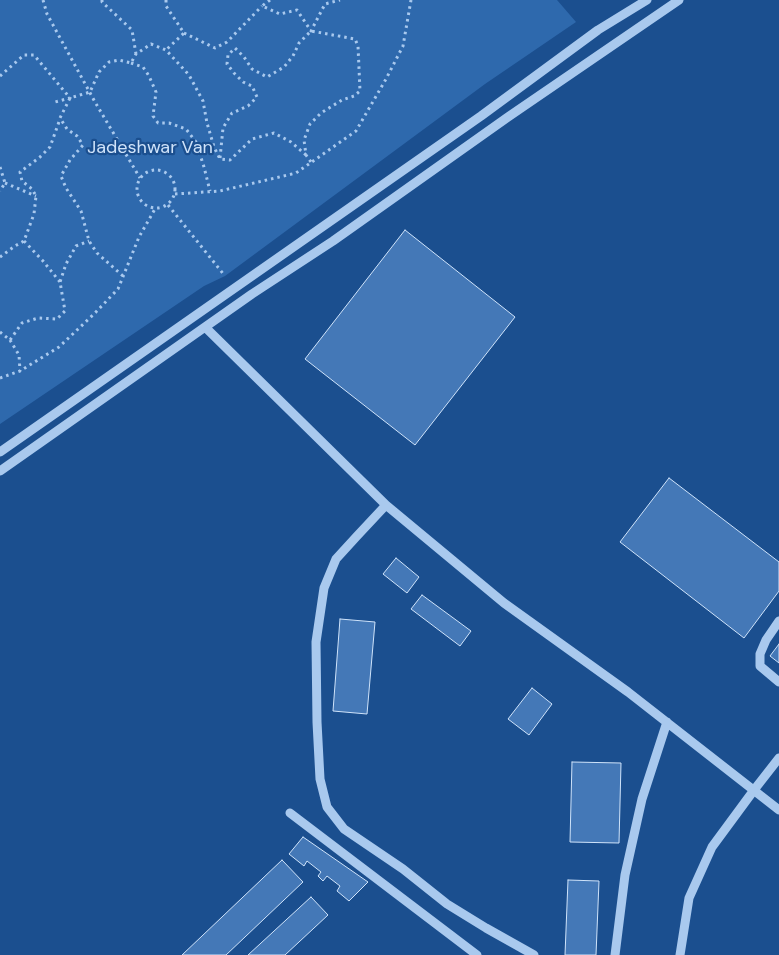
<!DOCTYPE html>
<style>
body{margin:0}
canvas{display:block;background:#1b4f8f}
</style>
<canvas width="779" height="955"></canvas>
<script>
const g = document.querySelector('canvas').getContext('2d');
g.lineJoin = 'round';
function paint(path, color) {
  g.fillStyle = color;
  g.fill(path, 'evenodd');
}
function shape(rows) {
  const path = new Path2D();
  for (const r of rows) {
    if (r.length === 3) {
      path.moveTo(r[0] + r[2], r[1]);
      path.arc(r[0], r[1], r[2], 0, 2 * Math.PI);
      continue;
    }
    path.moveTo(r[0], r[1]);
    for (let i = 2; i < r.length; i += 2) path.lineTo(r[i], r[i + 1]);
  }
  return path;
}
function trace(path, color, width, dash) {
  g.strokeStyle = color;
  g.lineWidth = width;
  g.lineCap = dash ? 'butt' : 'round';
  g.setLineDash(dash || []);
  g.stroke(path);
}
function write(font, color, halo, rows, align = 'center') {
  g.font = font + ' "DM Sans",sans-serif';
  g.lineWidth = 4.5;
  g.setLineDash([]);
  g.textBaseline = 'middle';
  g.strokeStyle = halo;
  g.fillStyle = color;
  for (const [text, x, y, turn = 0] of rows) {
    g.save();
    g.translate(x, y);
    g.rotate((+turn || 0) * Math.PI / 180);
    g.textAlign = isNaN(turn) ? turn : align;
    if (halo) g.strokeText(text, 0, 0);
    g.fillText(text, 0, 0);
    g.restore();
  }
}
const green = shape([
 [0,0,557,0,576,22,485,84,225,276,204,286,0,424]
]);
const building = shape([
 [405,230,515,317,415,445,305,359,405,230],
 [669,478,779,562,779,591,744,638,620,542,669,478],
 [396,558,419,577,407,593,383,574,396,558],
 [422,595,471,631,460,646,411,609,422,595],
 [340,619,375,622,367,714,333,711,340,619],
 [779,644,779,663,770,656,779,644],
 [532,688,552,704,529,735,508,719,532,688],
 [572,762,621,763,619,843,570,842,572,762],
 [303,837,368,882,349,901,337,891,340,886,327,876,323,881,318,876,321,872,307,861,304,866,289,854,303,837],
 [282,860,303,882,226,955,182,955,282,860],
 [568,880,599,881,596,955,565,955,568,880],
 [311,897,328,915,285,955,248,955,311,897]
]);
const path = shape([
 [43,0,47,14,95,102,140,178],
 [102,0,102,2,132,30,136,54],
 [166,0,166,6,184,33,166,50],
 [270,0,262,6,280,14,297,10,311,31,325,4,340,0],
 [184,33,215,48,227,42,262,6],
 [131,63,143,67,149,76,156,92,153,116,158,123,169,123,186,129,196,142,204,167,210,191],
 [0,76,24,55,34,55,70,98,55,102],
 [220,158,223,128,232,113,248,106,257,97,252,86,243,82,234,73,227,64,228,55,235,48,244,57,252,69,267,77,284,67,293,56,299,43,311,31,355,39,358,46,360,91,354,96,342,100,321,113,310,124,304,140,306,155,311,162],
 [0,167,5,183,0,191],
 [156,189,19],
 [5,183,36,196],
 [175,194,220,191,296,173,356,131,386,79,403,46,411,0],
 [168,205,225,276],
 [24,241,43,261,60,282],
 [0,257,15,246,24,241,34,214,36,196,32,189,22,181,20,172,40,157,50,147,60,119],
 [123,276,97,253,89,241,81,211,66,188,61,176,70,160,83,145,77,136,67,129,60,118,70,98,90,92,99,72,109,62,119,60,131,63,136,54,151,44,166,50,189,75,203,101,207,123,214,147,220,159,230,160,252,139,274,133,291,142,306,155],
 [0,332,10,340,22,323,38,318,57,319,65,311,60,282,66,264,76,246,89,241],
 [10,340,19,355,20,371],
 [0,378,20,371,59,347,94,314,118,289,139,237,155,209]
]);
const minor = shape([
 [205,327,386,505,504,603,628,692,779,810],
 [0,452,481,116,598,30,647,0],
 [0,471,252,294,333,241,508,117,679,0],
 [386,505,357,536,336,559,324,588,316,642,317,722,320,779,327,807,344,829,403,869,447,904,486,928,534,955],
 [779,621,766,640,760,654,760,666,779,682],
 [290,813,477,955],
 [615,955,625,875,642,799,667,722],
 [680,955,689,898,712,847,754,790,779,758]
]);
const parkNames = [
 ["Jadeshwar Van",150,148]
];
paint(green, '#2e69ad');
paint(building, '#4478b7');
trace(building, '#cfe3fa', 1);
trace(path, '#a9c9ee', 3, [2.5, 4]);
trace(minor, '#a9c9ee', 9);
write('18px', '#cfe3fa', '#1b4f8f', parkNames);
</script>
